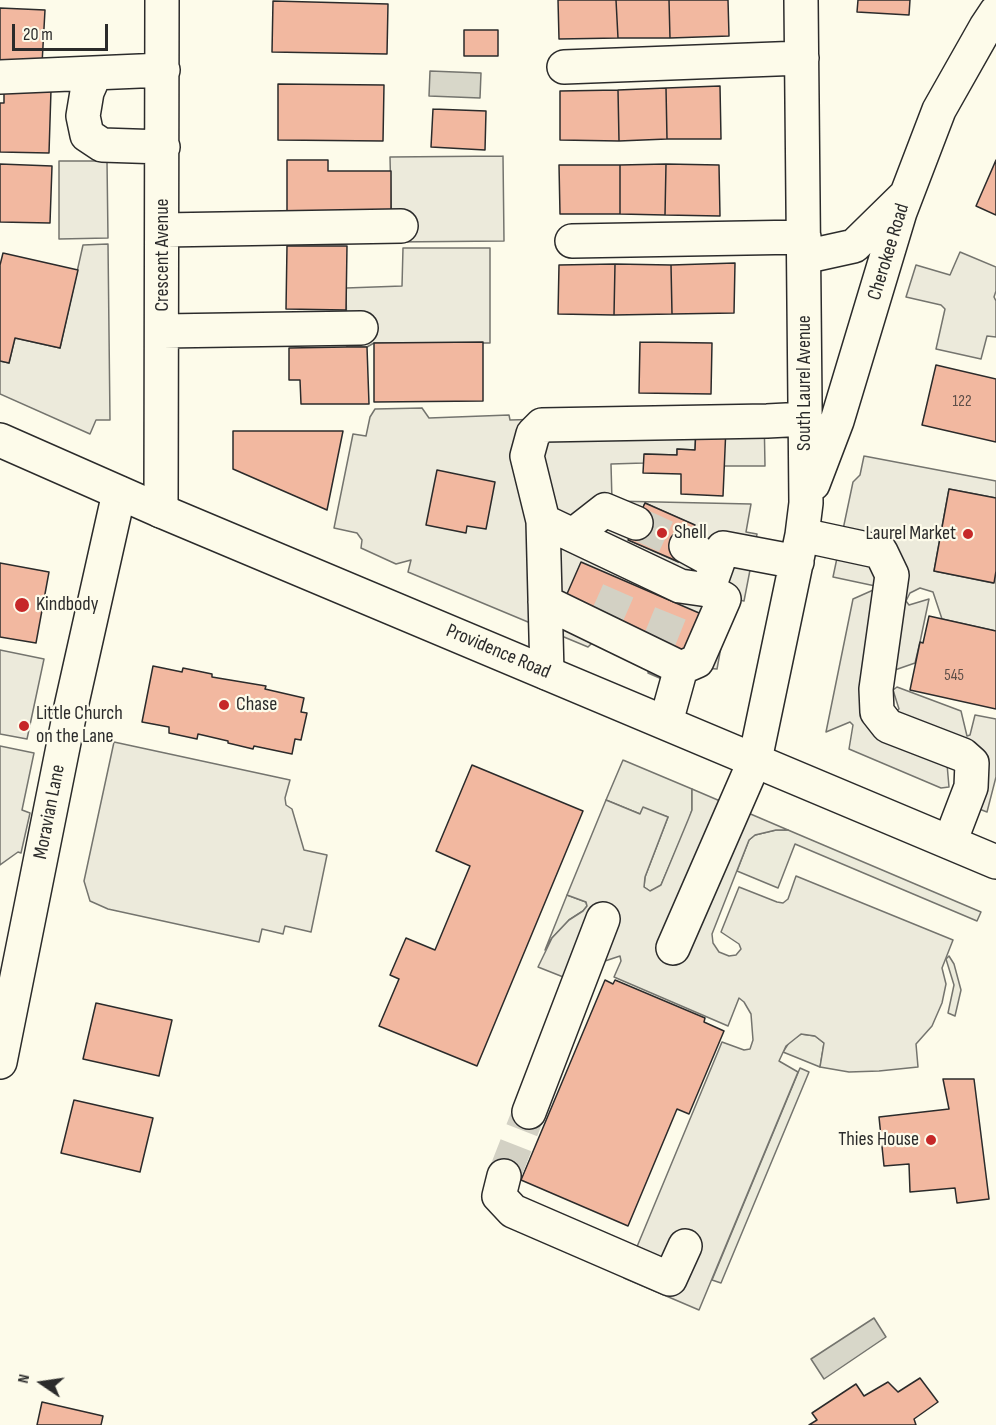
<!DOCTYPE html>
<style>
body{margin:0}
#map{position:relative;width:996px;height:1425px;overflow:hidden;background:#fdfbea;font-family:"Sofia Sans Condensed",sans-serif}
canvas{display:block}
.north{position:absolute;left:12px;top:1353px;width:60px;height:60px;-webkit-text-stroke:4px #fdfbea;paint-order:stroke;rotate:283deg;font-size:16px;font-weight:700;line-height:24px;text-align:center;color:#2b2b2b}
.north::after{content:'';display:block;margin:auto;width:21px;height:27px;background:#2b2b2b;clip-path:polygon(50% 0,100% 100%,50% 72%,0 100%)}
.scale{position:absolute;left:12px;top:24px;width:96px;height:27px;box-sizing:border-box;border:3px solid #2b2b2b;border-top:0;padding-left:8px;font-size:18px;line-height:21px;white-space:nowrap;color:#2b2b2b;-webkit-text-stroke:4px #fdfbea;paint-order:stroke}
</style>
<div id="map">
<canvas width="996" height="1425"></canvas>
<div class="north">N</div>
<div class="scale">20 m</div>
</div>
<script>
const g = document.querySelector('canvas').getContext('2d');
g.lineJoin = 'round';
function paint(path, color) {
  g.fillStyle = color;
  g.fill(path, 'evenodd');
}
function shape(rows) {
  const path = new Path2D();
  for (const r of rows) {
    path.moveTo(r[0], r[1]);
    for (let i = 2; i < r.length; i += 2) path.lineTo(r[i], r[i + 1]);
  }
  return path;
}
function trace(path, color, width, dash) {
  g.strokeStyle = color;
  g.lineWidth = width;
  g.lineCap = dash ? 'butt' : 'round';
  g.setLineDash(dash || []);
  g.stroke(path);
}
function write(font, color, halo, rows, align = 'center') {
  g.font = font + ' "Sofia Sans Condensed",sans-serif';
  g.lineWidth = 4.5;
  g.setLineDash([]);
  g.textBaseline = 'middle';
  g.strokeStyle = halo;
  g.fillStyle = color;
  for (const [text, x, y, turn = 0] of rows) {
    g.save();
    g.translate(x, y);
    g.rotate((+turn || 0) * Math.PI / 180);
    g.textAlign = isNaN(turn) ? turn : align;
    if (halo) g.strokeText(text, 0, 0);
    g.fillText(text, 0, 0);
    g.restore();
  }
}
const green = shape([
 [623,760,692,789,692,810,689,820,661,885,654,890,650,891,644,887,645,877,668,817,643,808,640,814,606,800,623,760],
 [776,830,788,830,981,912,977,921,795,844,778,888,737,871,749,840,755,835,776,830],
 [567,895,586,902,587,906,583,911,569,920,552,938,545,950,567,895],
 [949,956,954,964,961,990,955,1016,948,1013,954,985,946,959,949,956],
 [801,1034,815,1036,824,1043,820,1067,783,1052,790,1041,801,1034],
 [800,1068,809,1072,721,1283,712,1280,800,1068]
]);
const parking = shape([
 [503,156,504,241,392,242,390,157,503,156],
 [59,161,107,161,108,238,59,239,59,161],
 [108,244,110,420,96,420,90,434,0,394,0,361,9,363,15,338,60,348,83,245,108,244],
 [403,248,490,248,490,343,374,343,367,347,347,347,346,288,402,286,403,248],
 [960,252,996,267,996,291,994,297,996,301,996,337,987,336,981,359,936,349,945,309,941,305,906,297,916,265,950,275,960,252],
 [422,408,429,418,509,415,510,420,764,413,765,466,724,466,696,426,695,450,677,449,677,455,645,454,644,463,611,464,612,501,751,504,746,532,757,534,744,601,730,598,717,669,703,668,685,689,648,673,650,663,596,639,588,647,408,572,411,560,396,564,361,548,362,540,357,533,334,528,353,434,366,436,370,417,375,409,422,408],
 [645,503,694,525,678,562,629,540,645,503],
 [864,456,996,481,996,498,949,489,934,571,993,583,996,571,996,631,942,619,933,592,920,588,910,593,906,601,909,605,929,599,920,642,915,663,892,671,887,698,895,712,899,709,893,690,897,687,961,711,967,736,970,735,975,715,996,719,996,777,987,812,953,799,959,776,952,763,947,764,949,787,941,788,849,749,853,725,850,722,826,732,853,599,880,587,833,577,853,482,860,475,864,456],
 [0,650,44,659,27,739,0,734,0,650],
 [114,742,290,780,285,798,286,805,292,809,304,850,327,855,311,932,285,926,283,934,262,929,259,942,108,909,90,901,84,881,114,742],
 [0,746,34,753,22,810,30,813,21,853,18,852,0,865,0,746],
 [692,789,788,830,776,830,755,835,749,840,712,934,713,943,719,952,729,956,736,955,741,949,739,944,721,932,739,887,777,902,783,903,788,899,796,876,953,940,942,968,946,984,942,1003,932,1026,916,1044,918,1067,879,1071,849,1072,820,1067,824,1043,815,1036,801,1034,786,1046,779,1061,798,1072,699,1310,624,1278,722,1042,744,1050,750,1049,753,1040,751,1014,744,1002,739,998,728,1026,614,977,621,961,620,956,602,962,586,986,538,967,552,938,569,920,583,911,587,906,586,902,567,895,606,800,640,814,643,807,668,817,645,877,644,887,650,891,661,885,688,820,692,810,692,789]
]);
const water = shape([
 [430,71,481,73,480,98,429,96,430,71],
 [874,1318,886,1337,824,1379,811,1359,874,1318]
]);
const building = shape([
 [558,0,616,0,618,38,559,39,558,0],
 [616,0,669,0,670,38,618,38,616,0],
 [669,0,728,0,729,36,670,38,669,0],
 [858,0,910,0,909,15,857,12,858,0],
 [273,1,388,4,387,54,272,52,273,1],
 [0,8,45,10,42,64,0,62,0,8],
 [464,30,498,30,498,56,464,56,464,30],
 [278,84,384,85,383,141,278,140,278,84],
 [720,86,721,139,667,139,666,88,720,86],
 [4,88,51,90,49,153,0,152,0,103,4,103,4,88],
 [666,88,667,139,619,141,618,90,666,88],
 [618,90,619,141,560,140,560,91,618,90],
 [433,109,486,111,485,150,431,147,433,109],
 [287,160,328,160,328,171,391,171,391,216,287,216,287,160],
 [996,160,996,215,976,206,996,160],
 [0,164,52,166,50,223,0,222,0,164],
 [666,164,719,165,720,216,665,215,666,164],
 [666,164,665,215,620,214,620,165,666,164],
 [559,165,620,165,620,214,560,214,559,165],
 [287,246,347,246,346,310,286,309,287,246],
 [3,253,78,270,60,348,15,338,9,363,0,361,0,265,3,253],
 [735,263,734,313,672,314,671,265,735,263],
 [615,264,614,315,558,314,559,265,615,264],
 [615,264,671,265,672,314,614,315,615,264],
 [483,342,483,401,374,402,374,343,483,342],
 [640,342,712,343,711,394,639,393,640,342],
 [347,347,367,347,369,404,301,404,300,380,289,380,289,348,347,347],
 [936,365,996,379,996,442,922,425,936,365],
 [696,426,726,427,723,496,681,494,681,474,643,473,644,454,677,455,677,449,695,450,696,426],
 [233,431,343,431,327,510,233,469,233,431],
 [437,470,495,482,486,529,467,526,466,533,426,525,437,470],
 [949,489,996,498,996,571,994,583,934,571,949,489],
 [645,503,695,525,679,562,628,540,645,503],
 [581,562,706,616,688,657,563,603,581,562],
 [0,563,49,572,36,643,0,637,0,563],
 [929,616,996,631,996,709,910,690,920,642,923,643,929,616],
 [153,666,182,672,183,668,212,674,212,677,266,686,265,689,304,698,301,712,307,713,301,740,295,739,292,754,254,746,253,749,228,743,228,741,198,734,197,739,169,733,169,727,142,722,153,666],
 [472,765,583,811,477,1066,379,1026,399,979,390,975,406,938,435,950,470,866,436,851,472,765],
 [605,980,613,984,615,980,705,1018,704,1022,724,1031,689,1114,677,1109,628,1226,521,1180,605,980],
 [96,1003,172,1020,159,1076,83,1059,96,1003],
 [943,1079,974,1079,989,1199,957,1203,955,1188,910,1192,909,1164,884,1166,879,1117,949,1109,943,1079],
 [74,1100,153,1118,140,1172,61,1153,74,1100],
 [920,1378,938,1402,914,1419,916,1425,809,1425,817,1420,812,1413,856,1384,864,1396,888,1382,898,1392,920,1378],
 [42,1402,103,1416,101,1425,37,1425,42,1402]
]);
const minorTunnel = shape([
 [636,523,686,546],
 [605,621,623,580],
 [658,644,675,602],
 [504,1176,529,1112]
]);
const minor = shape([
 [564,67,802,58],
 [95,74,87,92,83,116,87,135,102,145,163,147],
 [0,77,163,70],
 [163,230,401,226],
 [572,241,804,237],
 [804,257,854,246,904,197],
 [163,331,361,328],
 [813,484,837,421,900,212,939,110,986,27,996,12],
 [161,511,162,0],
 [543,521,680,586,708,590,723,548,797,562],
 [573,535,605,510,636,523],
 [802,535,881,552,892,575,876,689,877,712,888,726,963,755,972,763,971,787,950,842],
 [686,546,717,563],
 [545,602,681,668,666,722],
 [681,668,697,661,724,599,708,590],
 [547,673,543,521,527,456,533,434,542,425,767,421,806,419],
 [673,948,755,760,802,535,806,503,801,0],
 [0,1062,71,707,119,493],
 [529,1112,603,919],
 [504,1176,499,1196,513,1211,670,1279,685,1246]
]);
const major = shape([
 [0,440,161,511,996,862]
]);
const markers = [
 [662,533,6,"#c62828"],
 [968,534,6,"#c62828"],
 [22,605,8,"#c62828"],
 [224,705,6,"#c62828"],
 [24,726,6,"#c62828"],
 [931,1140,6,"#c62828"]
];
const numberNames = [
 ["122",962,402],
 ["545",954,676]
];
const streetNames = [
 ["Cherokee Road",889,252,-73],
 ["Crescent Avenue",163,255,-90],
 ["South Laurel Avenue",805,383,-90],
 ["Providence Road",498,652,23],
 ["Moravian Lane",50,812,-79]
];
const poiNames = [
 ["Shell",674,533],
 ["Laurel Market",956,534,"right"],
 ["Kindbody",36,605],
 ["Chase",236,705],
 ["Little Church",36,714],
 ["on the Lane",36,737],
 ["Thies House",919,1140,"right"]
];
paint(green, '#ecebdb');
trace(green, '#74746e', 1.5);
paint(parking, '#eceadb');
trace(parking, '#74746e', 1.5);
paint(water, '#d8d7c9');
trace(water, '#74746e', 1.5);
paint(building, '#f2b8a0');
trace(building, '#2b2b2b', 1.5);
trace(minorTunnel, '#d3d1c4', 33, [33, 16]);
trace(minor, '#2b2b2b', 36);
trace(major, '#2b2b2b', 36);
trace(minor, '#fdfbea', 33);
trace(major, '#fdfbea', 33);
for (const [x, y, r, color] of markers) {
  const dot = new Path2D();
  dot.arc(x, y, r, 0, 2 * Math.PI);
  g.fillStyle = color;
  g.fill(dot);
  trace(dot, '#fdfbea', 2);
}
write('16px', '#5d4e48', null, numberNames);
write('20px', '#2b2b2b', '#fdfbea', streetNames);
write('20px', '#2b2b2b', '#fdfbea', poiNames, 'left');
</script>
